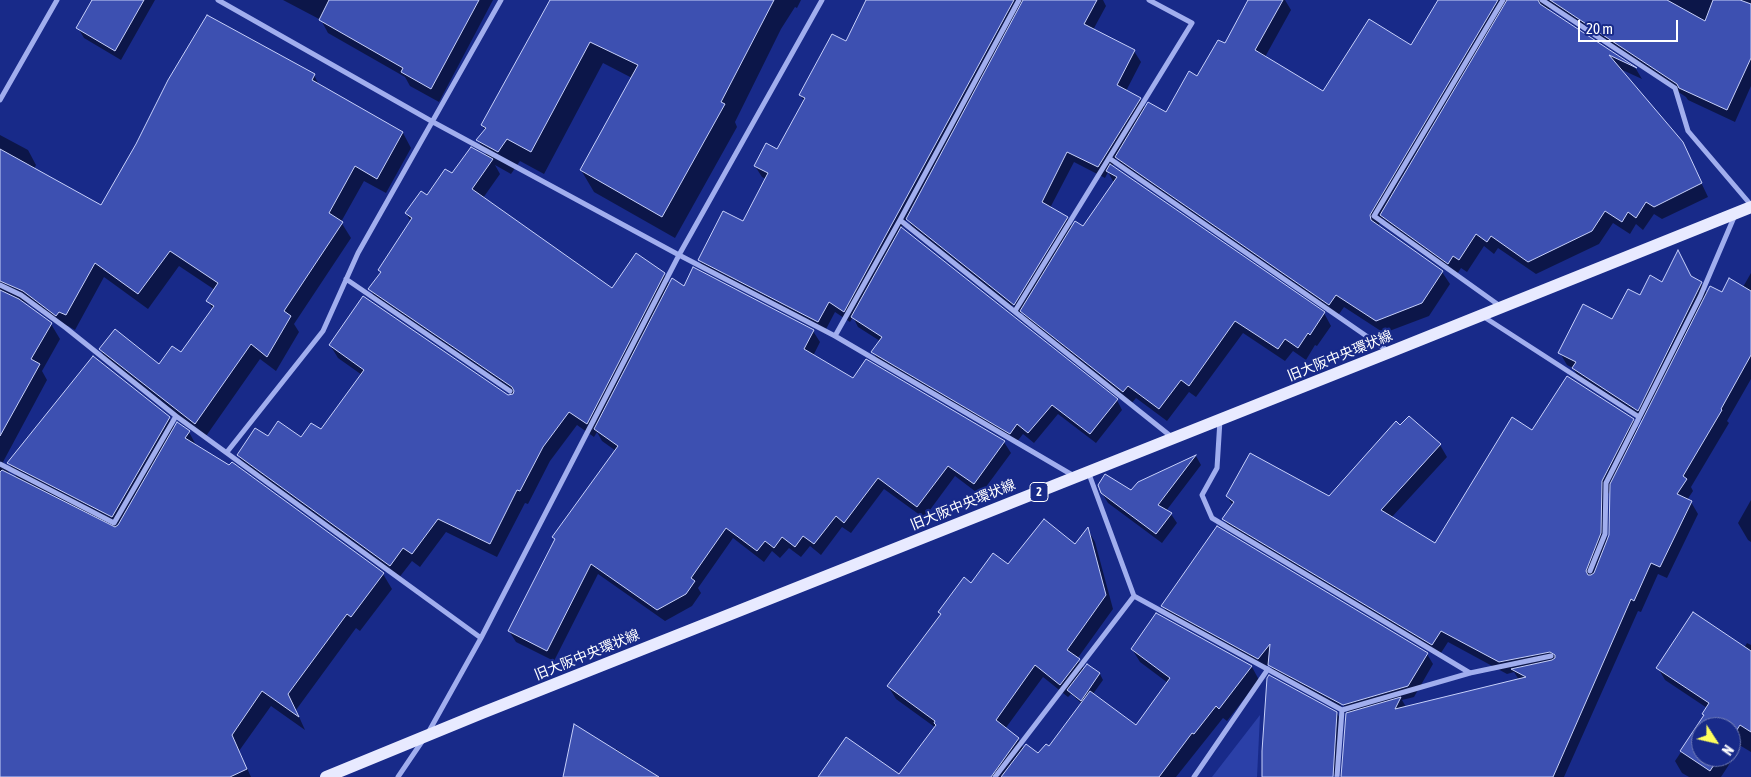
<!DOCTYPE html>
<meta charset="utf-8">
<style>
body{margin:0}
#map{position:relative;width:1751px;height:777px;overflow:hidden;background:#182a89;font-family:"Asap Condensed",sans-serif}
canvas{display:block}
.north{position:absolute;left:1691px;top:717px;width:50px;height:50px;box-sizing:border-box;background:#182a89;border:1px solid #747fb8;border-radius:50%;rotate:125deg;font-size:14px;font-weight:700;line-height:20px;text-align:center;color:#fff}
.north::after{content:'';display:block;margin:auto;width:18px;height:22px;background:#fffe5e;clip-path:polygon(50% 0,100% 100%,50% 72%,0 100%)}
.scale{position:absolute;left:1578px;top:20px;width:100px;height:22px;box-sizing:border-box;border:2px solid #fff;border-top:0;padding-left:6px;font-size:15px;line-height:18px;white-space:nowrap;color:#fff;-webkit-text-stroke:4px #182a89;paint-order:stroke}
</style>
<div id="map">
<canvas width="1751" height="777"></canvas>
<div class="north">N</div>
<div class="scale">20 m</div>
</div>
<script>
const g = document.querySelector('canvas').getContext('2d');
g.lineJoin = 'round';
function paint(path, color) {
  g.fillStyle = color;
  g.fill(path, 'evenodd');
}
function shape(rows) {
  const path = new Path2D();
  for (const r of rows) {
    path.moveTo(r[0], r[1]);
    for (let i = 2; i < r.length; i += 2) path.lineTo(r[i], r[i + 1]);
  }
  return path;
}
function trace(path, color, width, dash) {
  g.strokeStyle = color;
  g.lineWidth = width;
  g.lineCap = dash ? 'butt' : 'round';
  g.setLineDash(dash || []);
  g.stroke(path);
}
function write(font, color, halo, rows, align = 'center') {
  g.font = font + ' "Asap Condensed","Noto Sans JP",sans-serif';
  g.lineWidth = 4.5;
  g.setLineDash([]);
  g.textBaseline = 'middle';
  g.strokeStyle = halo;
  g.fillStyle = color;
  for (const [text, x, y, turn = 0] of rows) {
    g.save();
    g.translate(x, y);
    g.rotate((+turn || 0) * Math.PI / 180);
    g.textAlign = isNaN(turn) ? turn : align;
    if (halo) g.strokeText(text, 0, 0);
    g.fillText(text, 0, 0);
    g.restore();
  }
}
const green = shape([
 [1260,715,1257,777,1212,777]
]);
const shadow = shape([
 [94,0,155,0,121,60,84,38,78,28],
 [283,0,493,0,439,102,410,86,405,77,328,33,321,20],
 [551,0,801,0,797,8,795,7,781,29,735,122,737,127,675,238,594,192,581,170,632,78,603,63,544,174,520,161,511,174,495,165,500,174,483,198,612,290,664,274,670,285,813,331,820,342,813,356,853,380,1004,442,1011,453,980,495,955,476,924,518,884,489,851,533,842,527,821,555,810,546,801,557,789,548,780,558,772,551,764,562,733,538,698,588,701,593,692,606,665,621,598,574,554,661,516,642,509,631,616,451,602,441,597,432,594,437,577,425,550,461,528,504,525,503,497,557,446,532,420,567,412,561,398,579,246,468,238,455,269,438,302,439,321,431,362,375,338,358,330,345,507,396,513,395,378,303,370,289,381,273,379,270,411,222,406,213,452,175,488,158,478,140,485,130,482,125],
 [867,0,1103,0,1106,6,1093,30,1134,51,1141,62,1126,91,1140,99,1146,109,1167,114,1225,45,1249,0,1285,0,1291,10,1265,57,1324,93,1412,46,1440,0,1751,0,1751,86,1735,122,1688,100,1686,97,1553,9,1545,9,1636,69,1642,79,1618,68,1689,157,1708,197,1662,219,1654,214,1643,230,1636,224,1630,234,1613,223,1599,244,1536,274,1498,248,1494,254,1484,246,1467,272,1461,268,1456,276,1389,228,1383,218,1378,226,1442,272,1450,284,1429,316,1384,333,1344,307,1337,317,1124,170,1117,158,1112,167,1324,313,1331,326,1317,346,1315,345,1306,360,1293,351,1285,361,1243,333,1196,397,1189,392,1167,421,1136,398,1131,404,1029,323,1022,312,1020,315,1012,309,1066,221,1063,221,1011,308,914,230,907,218,901,228,1117,400,1122,410,1096,443,1058,414,1034,443,1023,434,1016,443,879,362,873,352,880,341,858,327,853,317,850,322,835,312,824,333,705,271,699,260,743,222,766,179,762,177,755,166,778,151,804,101,800,95,846,43],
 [1074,162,1105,178,1108,172,1114,183,1084,227,1073,228,1067,218,1050,208],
 [314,75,320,87,403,133,411,148,386,193,364,181,341,222,351,238,294,324,299,332,276,371,260,359,204,439,109,364,100,349,160,366,181,354,213,310,208,301,215,290,179,266,148,309,104,277,75,330,68,326,65,330,33,306,22,301,21,302,51,324,60,339,42,371,47,380,3,462,10,475,18,480,9,463,169,418,175,428,189,432,197,447,383,574,392,589,360,631,356,628,296,710,305,730,271,706,239,751,251,777,0,777,0,135,28,150,36,165,34,169,101,207],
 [1751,273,1751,379,1727,421,1729,423,1691,487,1693,491,1687,500,1691,502,1698,514,1667,578,1658,574,1641,612,1638,611,1564,777,1343,777,1349,714,1340,699,1338,701,1346,714,1276,675,1269,663,1264,669,1169,616,1163,606,1427,654,1433,664,1414,697,1402,700,1406,707,1519,680,1514,672,1507,674,1448,642,1439,656,1231,531,1224,519,1233,506,1227,496,1329,497,1440,445,1447,457,1391,518,1435,545,1532,432,1633,420,1639,430,1643,421,1580,380,1573,368,1567,365,1560,353,1613,321,1640,297,1663,284,1691,278,1701,283,1707,293,1722,294,1743,287],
 [1612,487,1610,536,1607,543,1608,494],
 [1196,456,1201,465,1166,511,1171,514,1177,523,1162,543,1108,503,1102,493,1132,491,1138,483],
 [1751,500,1751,542,1748,540,1738,523],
 [1088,530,1095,542,1113,609,1077,659,1085,670,1087,666,1100,674,1103,680,1093,694,1136,727,1168,683,1140,662,1132,649,1157,615,1252,667,1259,680,1227,721,1223,718,1176,777,819,777,899,776,936,728,896,699,888,686,941,615,940,612,971,584,1009,566,1076,546],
 [1043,677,1068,697,1071,694,1082,704,1049,748,1039,755,1024,749,1018,739,1005,729],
 [1747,643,1751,645,1751,752,1741,746,1721,777,1689,777,1682,773,1675,761,1705,716,1707,708,1665,680,1658,668,1744,648],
 [1701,727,1731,727,1731,757,1701,757],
 [1270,677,1337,713,1342,723,1338,777,1335,777,1334,774,1320,717,1316,777,1263,777],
 [616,749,658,777,564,777,616,751]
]);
const building = shape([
 [92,0,144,0,115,51,76,28,92,0],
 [329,0,479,0,431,89,401,72,403,68,319,20,329,0],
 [550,0,774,0,721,102,725,104,662,217,580,170,638,65,590,42,531,152,507,139,498,152,476,140,486,128,481,125,550,0],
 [866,0,1014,0,844,312,829,302,818,322,698,260,723,211,743,221,768,173,754,166,766,143,777,149,805,98,799,95,832,34,846,41,866,0],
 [1023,0,1097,0,1084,24,1135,50,1117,85,1141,98,1098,167,1067,152,1042,202,1068,217,1014,305,906,219,1023,0],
 [1248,0,1283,0,1255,50,1323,91,1369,19,1411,45,1438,0,1498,0,1370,215,1371,220,1443,271,1422,303,1376,321,1336,295,1329,305,1115,157,1148,102,1166,112,1189,71,1197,76,1218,40,1225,43,1248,0],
 [1507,0,1538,0,1540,4,1637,68,1609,55,1683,142,1702,183,1654,207,1646,202,1636,218,1628,212,1622,222,1605,211,1592,231,1528,262,1491,236,1487,242,1476,234,1459,260,1453,256,1448,264,1380,215,1507,0],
 [1550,0,1667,0,1705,21,1713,0,1740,0,1751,4,1751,58,1727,110,1679,88,1677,84,1550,0],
 [207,15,315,74,312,80,403,132,377,179,355,166,329,213,343,222,284,311,291,316,267,357,251,344,195,424,99,349,115,329,159,364,172,346,181,352,214,306,206,301,218,283,170,251,138,294,95,263,66,315,59,312,56,316,23,291,0,281,0,149,101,205,136,144,168,80,207,15],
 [471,147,493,159,472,189,612,288,636,253,665,273,587,424,569,412,543,447,520,491,517,490,490,544,438,519,412,554,403,548,390,566,237,455,255,428,268,436,278,421,301,437,311,423,321,429,364,370,329,345,363,296,508,395,513,394,514,391,512,387,368,289,381,272,378,270,412,218,405,213,421,191,427,195,445,169,452,173,471,147],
 [1110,164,1325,312,1310,335,1308,333,1298,348,1285,339,1278,349,1235,321,1189,386,1181,380,1159,409,1128,386,1123,392,1020,311,1075,221,1083,226,1117,177,1106,171,1110,164],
 [901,227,1118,399,1090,434,1052,405,1028,433,1017,424,1010,434,871,352,882,337,851,317,901,227],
 [1678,250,1691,276,1702,282,1638,411,1572,368,1576,362,1558,353,1583,304,1612,319,1628,289,1640,295,1650,275,1662,282,1678,250],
 [693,267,814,330,804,349,853,378,866,359,1005,441,974,484,948,466,917,507,878,478,844,523,836,516,814,544,803,536,795,547,782,537,774,548,765,541,757,551,726,528,691,578,695,581,686,594,657,610,591,564,547,651,508,631,555,539,552,537,618,446,594,429,672,278,684,286,693,267],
 [1729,278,1751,291,1751,355,1721,409,1722,410,1683,476,1687,479,1677,494,1692,501,1660,567,1651,563,1634,601,1631,599,1553,777,1341,777,1346,713,1401,697,1395,709,1526,677,1511,669,1552,660,1555,658,1555,655,1550,652,1499,662,1441,631,1432,645,1222,519,1234,502,1226,496,1250,453,1329,496,1396,421,1400,425,1409,416,1441,444,1381,510,1435,543,1512,417,1532,430,1567,376,1634,419,1602,481,1601,533,1586,571,1588,575,1591,575,1594,573,1609,535,1610,484,1710,286,1722,292,1729,278],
 [0,290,19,299,52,323,31,359,40,364,0,436,0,290],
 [93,356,170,417,112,517,7,463,93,356],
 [177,422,190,431,185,438,229,465,232,462,384,573,351,617,347,614,288,694,299,717,262,691,232,735,247,769,230,777,0,777,0,472,2,470,115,527,118,525,177,422],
 [1196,455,1158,505,1172,513,1156,534,1101,493,1098,485,1105,474,1131,490,1138,482,1196,455],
 [1044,519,1075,544,1088,527,1106,595,1067,650,1080,659,1060,685,1035,665,996,720,1019,738,991,777,818,777,846,737,899,774,936,725,934,723,935,721,887,686,941,614,938,612,964,577,971,583,993,553,1008,564,1044,519],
 [1217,526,1428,653,1408,686,1343,705,1268,665,1270,644,1258,659,1161,606,1217,526],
 [1693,612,1751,651,1751,732,1740,725,1731,739,1731,727,1701,727,1701,757,1719,757,1710,771,1680,751,1704,715,1702,714,1709,703,1656,668,1693,612],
 [1156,613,1252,666,1219,709,1216,706,1194,734,1192,733,1159,777,1001,777,1026,744,1038,753,1046,744,1049,746,1090,691,1136,725,1170,678,1131,649,1156,613],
 [1087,664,1100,673,1081,701,1067,690,1087,664],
 [1269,675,1337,712,1333,777,1262,777,1262,751,1267,678,1269,675],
 [574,724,659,777,563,777,574,724]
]);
const street = shape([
 [218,0,433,122,679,255,835,336,1074,476],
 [1542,0,1675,88,1688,131,1751,205],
 [0,100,57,0],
 [1109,158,1388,351],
 [900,220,1173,438],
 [346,279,510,391],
 [0,285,21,295,66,328,176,416],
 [1500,306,1374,216,1503,0],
 [1015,311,1192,23,1149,0],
 [1484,317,1639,417],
 [835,336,900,220,1019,0],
 [1220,420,1217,468,1202,495,1212,518,1470,673],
 [227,452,323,331,358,253,501,0],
 [0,464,114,523,176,416,481,638],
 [1089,474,1134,596,1342,710,1337,777],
 [1590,571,1605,534,1606,483,1700,297,1735,215],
 [1342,710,1470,673,1551,656],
 [428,733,481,638,679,255,822,0],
 [398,777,423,740],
 [995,777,1134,596],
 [1194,777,1268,669]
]);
const primary = shape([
 [326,777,482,713,1390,352,1751,207]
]);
const shields = [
 [1039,492,18]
];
const shieldNames = [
 ["2",1039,492]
];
const streetNames = [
 ["旧大阪中央環状線",1340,356,-22],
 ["旧大阪中央環状線",963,505,-22],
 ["旧大阪中央環状線",587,655,-22]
];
paint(green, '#2b40a8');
paint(shadow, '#0007');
paint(building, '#3d50b1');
trace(building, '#c7d0fa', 1);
trace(street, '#a1aeee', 5);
trace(primary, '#e8eaff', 12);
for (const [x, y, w] of shields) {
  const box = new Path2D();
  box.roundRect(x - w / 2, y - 9.5, w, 19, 4);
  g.fillStyle = '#182a89';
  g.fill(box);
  trace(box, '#fff', 1);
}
write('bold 12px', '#fff', null, shieldNames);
write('14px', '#fff', '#182a89', streetNames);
</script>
